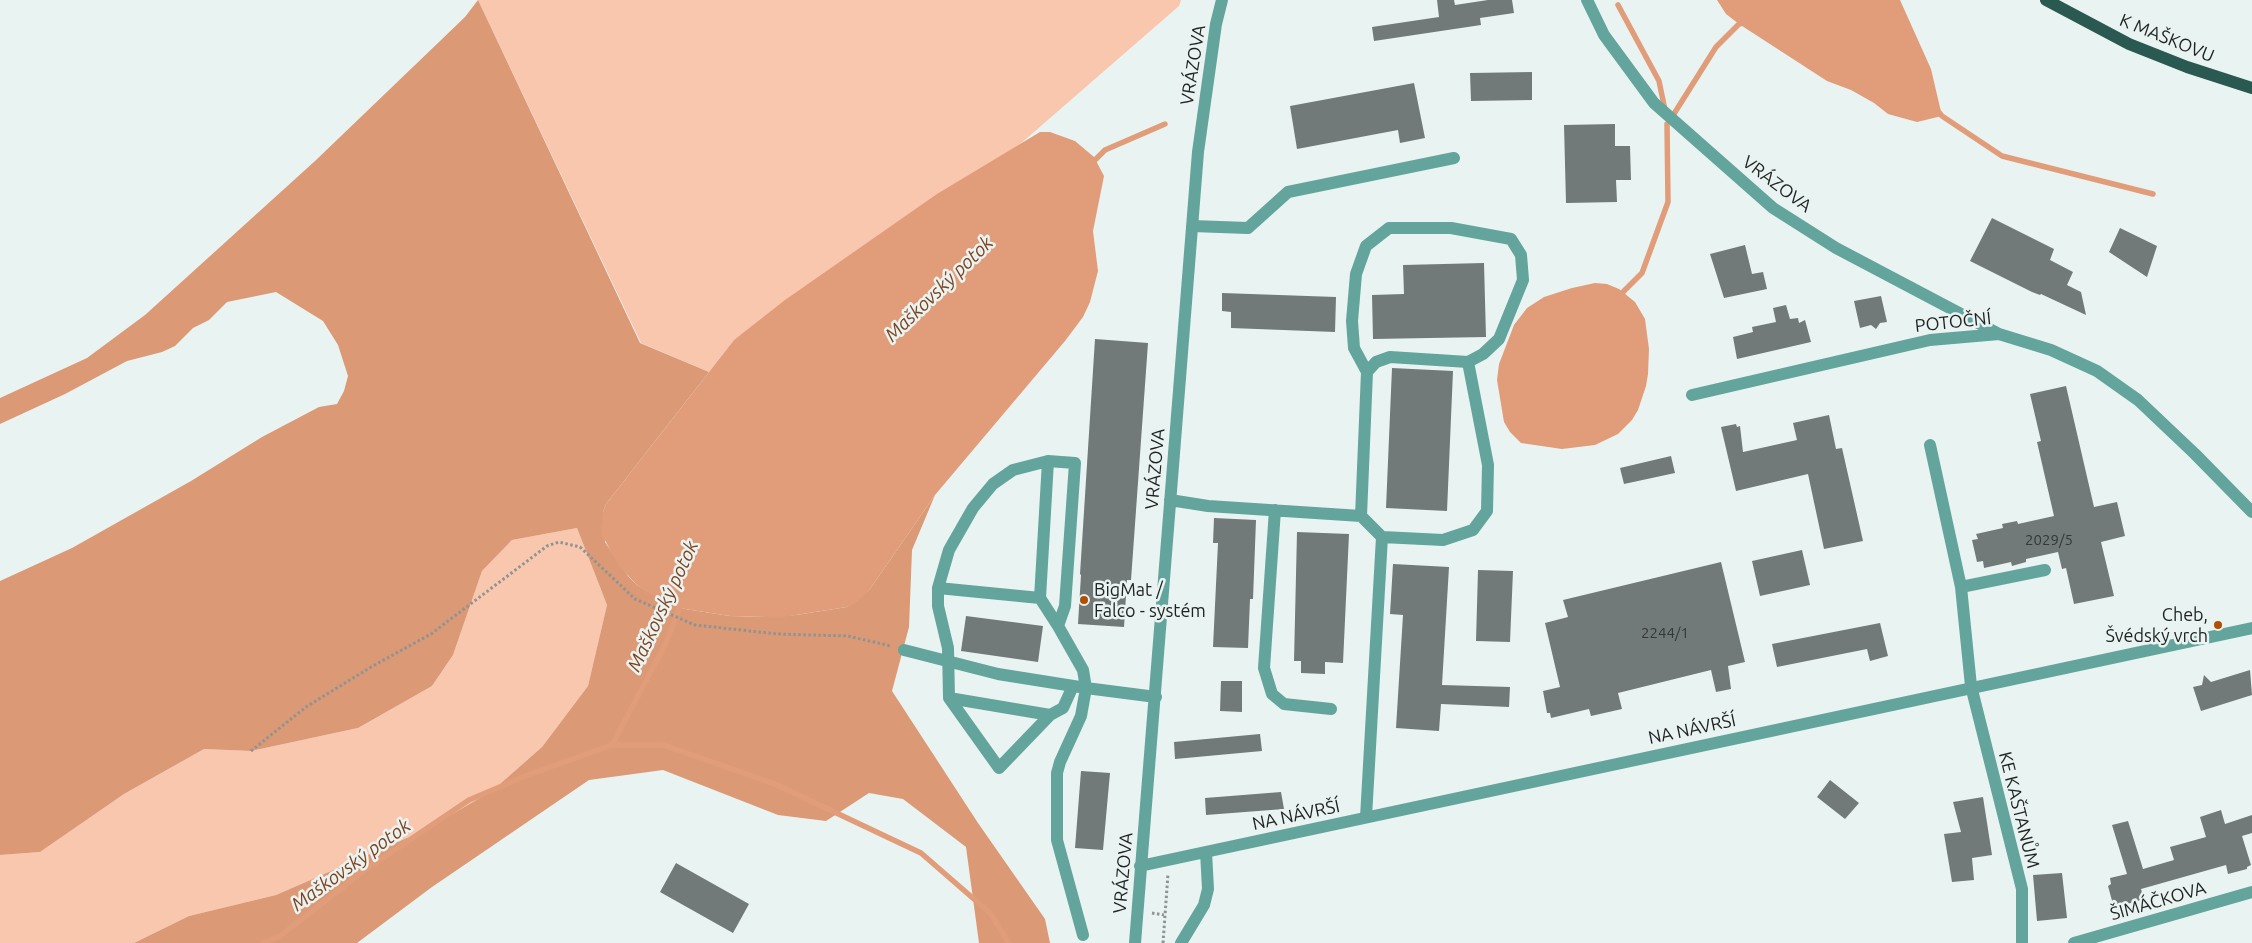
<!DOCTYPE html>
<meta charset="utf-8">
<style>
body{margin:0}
canvas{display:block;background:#e9f3f1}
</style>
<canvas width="2252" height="943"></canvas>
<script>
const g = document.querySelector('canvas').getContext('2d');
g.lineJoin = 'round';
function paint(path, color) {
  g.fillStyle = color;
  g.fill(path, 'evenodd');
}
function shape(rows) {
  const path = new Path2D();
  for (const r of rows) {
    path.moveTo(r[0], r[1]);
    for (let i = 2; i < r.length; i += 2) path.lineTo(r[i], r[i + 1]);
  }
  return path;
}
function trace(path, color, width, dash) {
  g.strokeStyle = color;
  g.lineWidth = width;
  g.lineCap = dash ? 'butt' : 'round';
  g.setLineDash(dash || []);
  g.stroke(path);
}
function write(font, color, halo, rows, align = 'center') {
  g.font = font + ' Ubuntu,sans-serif';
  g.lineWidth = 5;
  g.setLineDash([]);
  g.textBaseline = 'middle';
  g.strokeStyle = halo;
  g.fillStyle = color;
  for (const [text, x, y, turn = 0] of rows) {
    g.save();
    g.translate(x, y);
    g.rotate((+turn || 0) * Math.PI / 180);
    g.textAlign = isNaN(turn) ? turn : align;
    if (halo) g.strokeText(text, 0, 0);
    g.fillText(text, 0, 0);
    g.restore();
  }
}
const green = shape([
 [478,0,1181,0,1179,6,1019,145,734,340,709,372,641,343],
 [577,528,607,605,588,686,542,747,492,791,423,831,276,895,189,916,134,943,0,943,0,855,40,852,124,794,204,749,251,751,358,728,432,686,453,655,482,571,512,540]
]);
const forest = shape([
 [478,0,640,343,709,372,606,504,603,512,605,542,628,576,637,585,666,602,685,609,730,616,765,617,796,615,847,607,870,589,935,495,912,550,909,627,892,691,978,823,1045,919,1050,943,979,943,966,847,903,799,869,793,826,821,778,815,663,770,589,780,432,887,357,943,134,943,189,916,276,895,423,831,492,791,542,747,588,686,607,605,577,528,512,540,482,571,453,655,432,686,358,728,251,751,204,749,124,794,40,852,0,855,0,581,72,548,191,481,262,437,319,407,337,404,344,391,348,376,338,345,323,321,276,292,227,302,209,320,193,328,175,346,162,352,127,361,65,394,0,424,0,398,87,358,145,315,315,161,465,17]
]);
const water = shape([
 [1717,0,1900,0,1931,69,1942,116,1917,122,1888,114,1874,103,1851,90,1827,81,1739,24,1726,14],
 [1040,132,1050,132,1075,141,1094,157,1104,176,1093,231,1098,271,1090,302,1083,317,1065,341,935,495,870,589,857,602,847,607,783,617,765,617,730,616,685,609,658,598,637,585,619,566,601,533,603,512,606,504,734,340,785,300,937,194],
 [1595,283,1607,284,1619,289,1635,302,1645,319,1649,349,1648,374,1646,386,1638,410,1632,420,1618,434,1595,445,1562,449,1521,443,1510,432,1504,422,1497,380,1499,364,1514,325,1527,308,1544,297,1572,288]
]);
const stream = shape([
 [1618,5,1659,81,1665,110],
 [1937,110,1942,116,2002,156,2153,194],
 [1672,117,1716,47,1739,24,1746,22],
 [1091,164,1105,150,1165,124],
 [1623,292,1642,273,1668,202,1667,124],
 [612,745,663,745,775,784,921,853,990,913,1009,943],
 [263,943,280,936,365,870,469,800,528,775,612,745,665,645,682,602]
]);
const building = shape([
 [1437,0,1454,0,1455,5,1488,0,1512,0,1514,13,1480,18,1481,25,1374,41,1372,27,1439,17],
 [1532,72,1532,100,1471,101,1470,73],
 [1414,83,1425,138,1400,143,1398,130,1297,149,1290,106],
 [1615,124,1615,146,1630,146,1631,180,1616,180,1617,202,1566,203,1564,125],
 [1992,218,2054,249,2050,260,2073,272,2067,285,2081,292,2086,315,2041,294,2040,295,2032,292,1970,261],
 [2120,228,2157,246,2147,277,2109,252],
 [1745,245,1752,274,1763,272,1767,289,1724,298,1710,254],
 [1484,263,1486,337,1373,339,1372,295,1404,294,1403,265],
 [1222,293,1336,297,1335,332,1231,328,1231,312,1222,311],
 [1881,296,1887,322,1880,323,1876,329,1871,325,1860,328,1854,301],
 [1786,305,1790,319,1798,318,1799,323,1805,320,1811,342,1737,359,1733,337,1753,332,1752,327,1776,322,1773,308],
 [1095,339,1148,343,1131,580,1127,580,1124,627,1078,624,1081,575,1080,574],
 [1392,368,1453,371,1447,511,1386,508],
 [2066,386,2094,507,2117,502,2125,536,2101,542,2114,596,2074,604,2066,568,2062,569,2058,552,2026,559,2026,562,2012,566,2011,562,1984,568,1983,561,1977,562,1972,540,1978,539,1976,534,2003,528,2002,524,2017,521,2018,524,2054,516,2037,442,2041,441,2030,394],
 [1829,415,1836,449,1842,448,1863,541,1824,549,1808,474,1736,491,1721,427,1736,424,1737,427,1740,426,1743,452,1797,440,1793,423],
 [1671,456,1675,473,1624,484,1620,468],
 [1214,518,1256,520,1253,599,1250,599,1248,648,1213,647,1218,543,1213,543],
 [1297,532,1349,534,1343,663,1325,662,1325,674,1301,673,1301,661,1294,661],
 [1802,550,1810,585,1760,596,1752,561],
 [1721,562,1745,662,1728,666,1731,689,1716,692,1711,670,1618,693,1622,709,1591,716,1589,709,1551,718,1550,713,1547,713,1543,691,1560,687,1545,623,1568,617,1563,600],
 [1393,564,1449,567,1442,685,1510,687,1509,707,1441,704,1439,731,1396,728,1403,615,1390,614],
 [1478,570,1513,571,1510,642,1476,641],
 [966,616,1043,626,1038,662,961,651],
 [1880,623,1888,656,1870,661,1867,649,1777,667,1772,644],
 [2250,670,2252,695,2201,711,2193,687,2202,685,2204,675,2211,682],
 [1221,681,1242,681,1242,712,1220,711],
 [1260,734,1262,751,1175,759,1174,742],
 [1081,771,1110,773,1103,850,1075,848],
 [1830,780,1859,803,1845,819,1817,797],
 [1281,792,1284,809,1206,815,1205,798],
 [1983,797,1992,855,1972,858,1974,880,1952,882,1944,834,1961,832,1953,802],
 [2221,810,2225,824,2252,815,2252,833,2242,836,2251,865,2247,867,2247,869,2228,874,2226,865,2141,889,2144,899,2114,908,2108,886,2111,884,2110,878,2127,874,2112,825,2128,821,2143,869,2174,860,2170,847,2206,837,2200,817],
 [676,863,749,904,733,933,660,892],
 [2062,873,2067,918,2037,921,2033,875]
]);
const path = shape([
 [251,751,306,707,371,667,431,634,547,546,559,542,580,547,635,599,695,625,777,634,848,636,891,646],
 [1152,913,1164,915],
 [1163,943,1168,874]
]);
const minor = shape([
 [1587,0,1604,35,1654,103,1773,208,1836,248,1999,334],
 [1192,226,1248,228,1288,192,1454,158],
 [1390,357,1468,362,1488,465,1487,511,1473,530,1443,540,1382,537,1361,516,1367,372,1376,362,1390,357],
 [1367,372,1354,348,1352,321,1356,274,1366,246,1389,228,1451,228,1511,239,1521,255,1523,280,1499,339,1483,354,1468,362],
 [1692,395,1930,340,1999,334,2051,350,2097,371,2138,400,2195,454,2252,512],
 [1930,445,1961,587,1971,686,2022,889,2022,943],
 [1170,500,1208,506,1361,516],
 [1275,510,1264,668,1272,694,1284,704,1331,709],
 [1961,587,2045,570],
 [938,588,938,606,948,648,949,698],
 [1040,598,938,588,949,550,973,508,993,484,1013,470,1048,461],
 [1058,626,1065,606,1075,463,1048,461,1040,598,1058,626,1083,670,1086,688,1156,697],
 [904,650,998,674,1086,688,1081,716,1060,762,1057,773,1057,840,1083,935],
 [1050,715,949,698,999,768,1050,715,1063,708,1073,686],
 [1366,817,1382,537],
 [1140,866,2252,628],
 [1135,943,1198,152,1216,24,1222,0],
 [1181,943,1204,905,1208,889,1206,852],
 [2074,943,2252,892]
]);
const major = shape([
 [2046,0,2129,44,2187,67,2252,88]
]);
const markers = [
 [1084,600,5,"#af4f05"],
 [2218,625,5,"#af4f05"]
];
const numberNames = [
 ["2029/5",2049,540],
 ["2244/1",1665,633]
];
const streetNames = [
 ["K MAŠKOVU",2167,38,22],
 ["VRÁZOVA",1193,65,-81],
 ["VRÁZOVA",1777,184,37],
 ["POTOČNÍ",1953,322,-6],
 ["VRÁZOVA",1155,469,-85],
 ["NA NÁVRŠÍ",1692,729,-12],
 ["KE KAŠTANŮM",2019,810,76],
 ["NA NÁVRŠÍ",1296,815,-12],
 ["VRÁZOVA",1123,873,-85],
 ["ŠIMÁČKOVA",2158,901,-16]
];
const poiNames = [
 ["BigMat /",1094,590],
 ["Falco - systém",1094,611],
 ["Cheb,",2208,615,"right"],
 ["Švédský vrch",2208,636,"right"]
];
const waterNames = [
 ["Maškovský potok",939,289,-44],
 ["Maškovský potok",663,606,-65],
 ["Maškovský potok",351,865,-36]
];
paint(green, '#f9c7ae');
paint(forest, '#dc9975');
paint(water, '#e19d7a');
trace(stream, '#e19d7a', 5.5);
paint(building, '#727a79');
trace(path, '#8d9493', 3, [2.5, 2.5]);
trace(minor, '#63a59c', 12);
trace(major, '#2a5952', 12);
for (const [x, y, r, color] of markers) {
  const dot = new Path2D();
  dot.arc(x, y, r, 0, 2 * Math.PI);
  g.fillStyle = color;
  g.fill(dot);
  trace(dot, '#e9f3f1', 2);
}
write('15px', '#333837', null, numberNames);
write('18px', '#1e2221', '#e9f3f1', streetNames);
write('18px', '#1e2221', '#e9f3f1', poiNames, 'left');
write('italic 19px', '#80421d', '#e9f3f1', waterNames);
</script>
